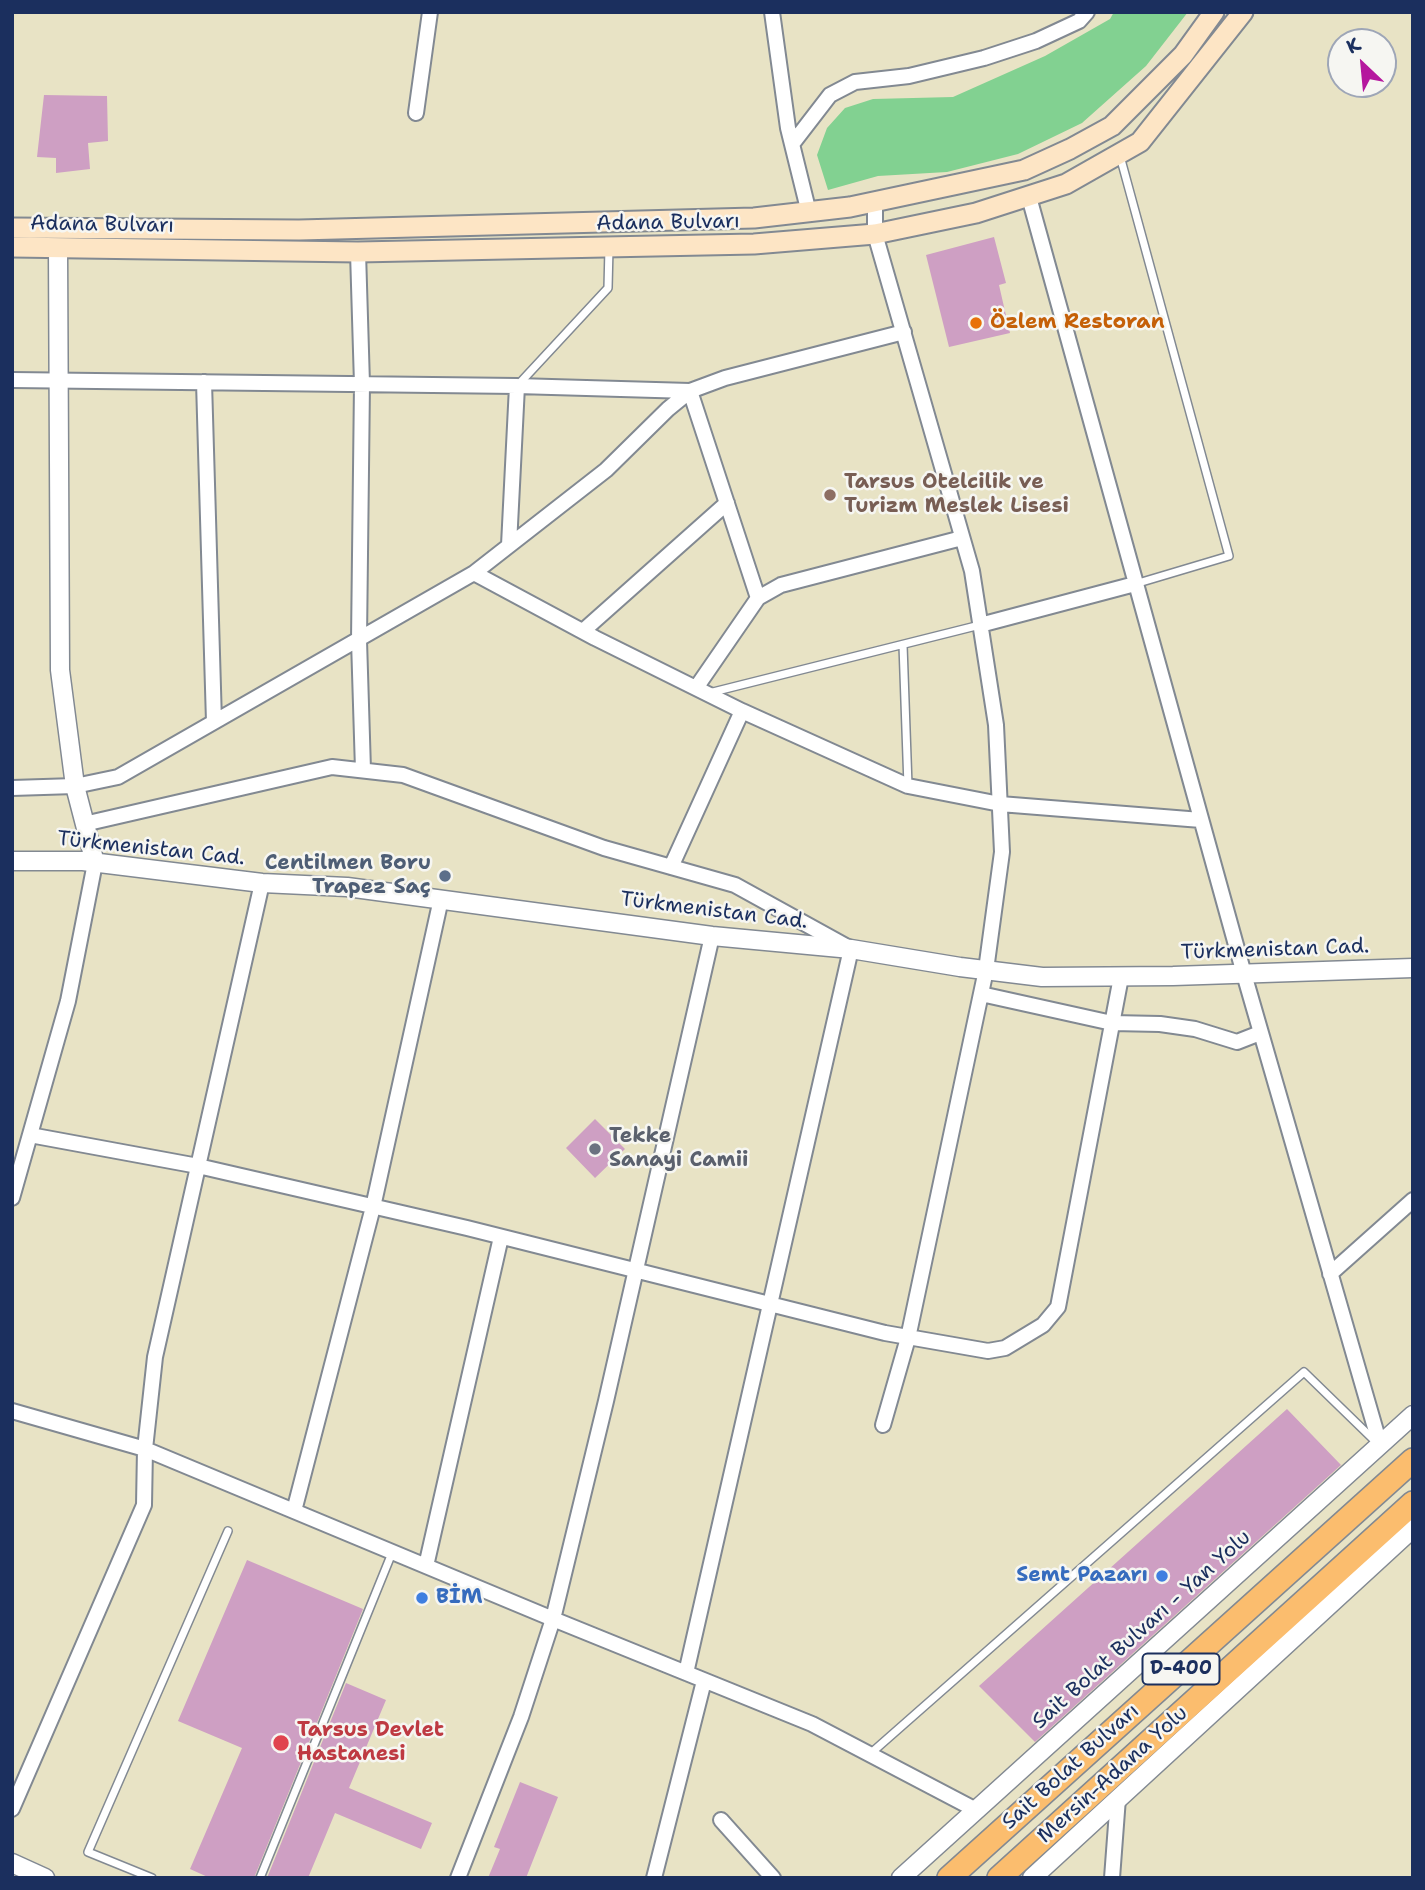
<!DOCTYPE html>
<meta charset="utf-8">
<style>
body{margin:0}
#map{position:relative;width:1425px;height:1890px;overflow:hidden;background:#e8e3c5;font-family:"Shantell Sans",sans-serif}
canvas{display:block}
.frame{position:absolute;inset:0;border:14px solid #1b2f5e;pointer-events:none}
.north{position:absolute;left:1327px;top:28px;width:70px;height:70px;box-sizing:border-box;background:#f6f6f2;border:2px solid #9ea6b7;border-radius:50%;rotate:334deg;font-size:19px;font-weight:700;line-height:28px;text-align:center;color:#1b2f5e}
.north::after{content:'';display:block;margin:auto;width:24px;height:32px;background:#b5179e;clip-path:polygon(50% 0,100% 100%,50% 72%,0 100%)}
</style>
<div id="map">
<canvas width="1425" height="1890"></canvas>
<div class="frame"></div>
<div class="north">K</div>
</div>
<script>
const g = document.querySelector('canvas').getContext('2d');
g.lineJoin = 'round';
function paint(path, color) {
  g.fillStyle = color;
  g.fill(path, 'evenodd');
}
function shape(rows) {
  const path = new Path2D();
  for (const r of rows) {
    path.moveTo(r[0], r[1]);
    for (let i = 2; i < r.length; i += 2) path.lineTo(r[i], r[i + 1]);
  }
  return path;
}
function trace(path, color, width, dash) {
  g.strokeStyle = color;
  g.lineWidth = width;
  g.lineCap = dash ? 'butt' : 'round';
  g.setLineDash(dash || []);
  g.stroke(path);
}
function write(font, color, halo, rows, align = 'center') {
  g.font = font + ' "Shantell Sans",sans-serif';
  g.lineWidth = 5;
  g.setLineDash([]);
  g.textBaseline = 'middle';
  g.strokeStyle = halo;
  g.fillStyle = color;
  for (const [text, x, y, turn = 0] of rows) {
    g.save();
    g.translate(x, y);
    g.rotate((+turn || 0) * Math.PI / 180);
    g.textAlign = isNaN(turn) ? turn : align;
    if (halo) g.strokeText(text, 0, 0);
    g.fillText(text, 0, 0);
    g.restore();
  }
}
const green = shape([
 [1114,12,1188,12,1146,66,1082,123,1018,154,947,172,878,176,828,190,817,155,827,128,845,108,873,99,953,97,1045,56,1110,19]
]);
const building = shape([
 [44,95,107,96,108,141,88,143,90,169,56,173,56,158,37,157],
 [994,237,1006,283,999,285,1010,333,949,347,926,255],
 [595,1119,625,1149,595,1178,566,1148],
 [1287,1409,1341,1465,1035,1742,979,1686],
 [247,1560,363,1609,254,1878,210,1878,190,1869,242,1748,178,1721],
 [346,1683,386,1700,349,1788,432,1823,421,1849,335,1813,308,1878,267,1878],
 [520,1782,558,1797,526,1878,488,1878,500,1849,494,1847]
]);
const service = shape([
 [1120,156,1229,556,1135,584],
 [517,386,608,288,609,248],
 [903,645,908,786],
 [709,693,980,625],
 [870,1754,1304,1372,1375,1441],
 [152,1878,88,1852,228,1531],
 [260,1878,392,1553]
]);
const minor = shape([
 [772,12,788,128,809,213],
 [416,113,430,12],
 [793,143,830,95,855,82,909,76,984,58,1036,41,1079,21,1087,12],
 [1029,197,1244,974,1380,1445],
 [875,202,875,234,972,571,996,725,1002,852,986,970,908,1338,883,1425],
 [358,252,362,384,359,640,363,770],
 [12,380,517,386,690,391,758,598],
 [204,382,214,722],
 [509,545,517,386],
 [474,573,595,638,742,711,908,786,1000,804,1201,820],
 [980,625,1135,584],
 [583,631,727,503],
 [696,688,758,598,781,585,962,538],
 [12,788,75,786,118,777,474,573,606,470,668,409,690,391,725,378,904,332],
 [84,824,332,767,403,775,604,848,735,885,851,949,686,1673],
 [671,867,742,711],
 [981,994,1112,1023,1160,1024,1195,1029,1237,1042,1260,1033],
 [30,1135,198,1166,467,1228,885,1333,988,1351,1005,1348,1043,1325,1058,1307,1121,977],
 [12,1198,68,1001,95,863],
 [1330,1274,1413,1200],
 [12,1411,145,1449,553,1619,812,1724,976,1810],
 [294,1511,373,1207,441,899],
 [426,1566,501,1237],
 [12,1809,144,1505,145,1449,155,1357,262,883],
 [721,1820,773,1878],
 [458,1878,521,1717,553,1619,606,1401,712,936],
 [654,1878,704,1681],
 [1112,1878,1118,1798]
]);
const tertiary = shape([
 [58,248,60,670,75,786,95,863],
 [12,861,83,861,262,883,347,887,712,936,851,949,960,967,1042,977,1173,976,1413,968],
 [12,1863,45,1878],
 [901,1878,1413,1415],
 [1032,1878,1413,1528]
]);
const secondary = shape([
 [12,228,299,230,754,218,850,207,1024,170,1070,149,1112,126,1183,55,1214,12],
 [12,247,358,252,754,244,875,234,976,213,1066,184,1140,142,1243,12]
]);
const trunk = shape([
 [949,1878,1413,1460],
 [999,1878,1413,1503]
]);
const markers = [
 [976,323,7,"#e8710a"],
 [830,495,7,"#8d6e63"],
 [445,876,7,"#5c6f8a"],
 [595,1149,7,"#6b7280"],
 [1162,1576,7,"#3f7fe0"],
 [422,1598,7,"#3f7fe0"],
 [281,1743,9,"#e0444e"]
];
const shields = [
 [1181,1669,77]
];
const shieldNames = [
 ["D-400",1181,1669]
];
const streetNames = [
 ["Adana Bulvarı",668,223,-1],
 ["Adana Bulvarı",102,225,1],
 ["Türkmenistan Cad.",151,849,6],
 ["Türkmenistan Cad.",714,911,7],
 ["Türkmenistan Cad.",1275,950,-2],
 ["Sait Bolat Bulvarı - Yan Yolu",1142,1630,-42],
 ["Sait Bolat Bulvarı",1071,1767,-42],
 ["Mersin-Adana Yolu",1113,1775,-42]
];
const foodNames = [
 ["Özlem Restoran",990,323]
];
const educationNames = [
 ["Tarsus Otelcilik ve",844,483],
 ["Turizm Meslek Lisesi",844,507]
];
const serviceNames = [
 ["Centilmen Boru",431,864],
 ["Trapez Saç",431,888]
];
const worshipNames = [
 ["Tekke",609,1137],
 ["Sanayi Camii",609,1161]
];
const shopNames = [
 ["Semt Pazarı",1148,1576],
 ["BİM",436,1598,"left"]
];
const healthNames = [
 ["Tarsus Devlet",297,1731],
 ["Hastanesi",297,1755]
];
paint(green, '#82d191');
paint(building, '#ce9fc3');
trace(service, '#828992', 10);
trace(minor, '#828992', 18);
trace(tertiary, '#828992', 21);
trace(secondary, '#828992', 23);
trace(trunk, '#828992', 26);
trace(service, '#fff', 7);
trace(minor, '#fff', 14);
trace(tertiary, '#fff', 18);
trace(secondary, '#fde5c5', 19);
trace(trunk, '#fbbd6e', 23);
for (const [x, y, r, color] of markers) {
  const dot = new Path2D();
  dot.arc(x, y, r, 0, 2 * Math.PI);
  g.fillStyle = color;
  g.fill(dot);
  trace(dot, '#f6f6f2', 2.5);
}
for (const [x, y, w] of shields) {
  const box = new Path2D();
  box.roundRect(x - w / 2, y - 15.5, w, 31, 5);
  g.fillStyle = '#f6f6f2';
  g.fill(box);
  trace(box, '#1b2f5e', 2);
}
write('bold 19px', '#1b2f5e', null, shieldNames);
write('21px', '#1b2f5e', '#f6f6f2', streetNames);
write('bold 21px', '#c56008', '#f6f6f2', foodNames, 'left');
write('bold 21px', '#785e54', '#f6f6f2', educationNames, 'left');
write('bold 21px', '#4e5e75', '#f6f6f2', serviceNames, 'right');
write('bold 21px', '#5b616d', '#f6f6f2', worshipNames, 'left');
write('bold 21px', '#366cbe', '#f6f6f2', shopNames, 'right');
write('bold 21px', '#be3a42', '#f6f6f2', healthNames, 'left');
</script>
